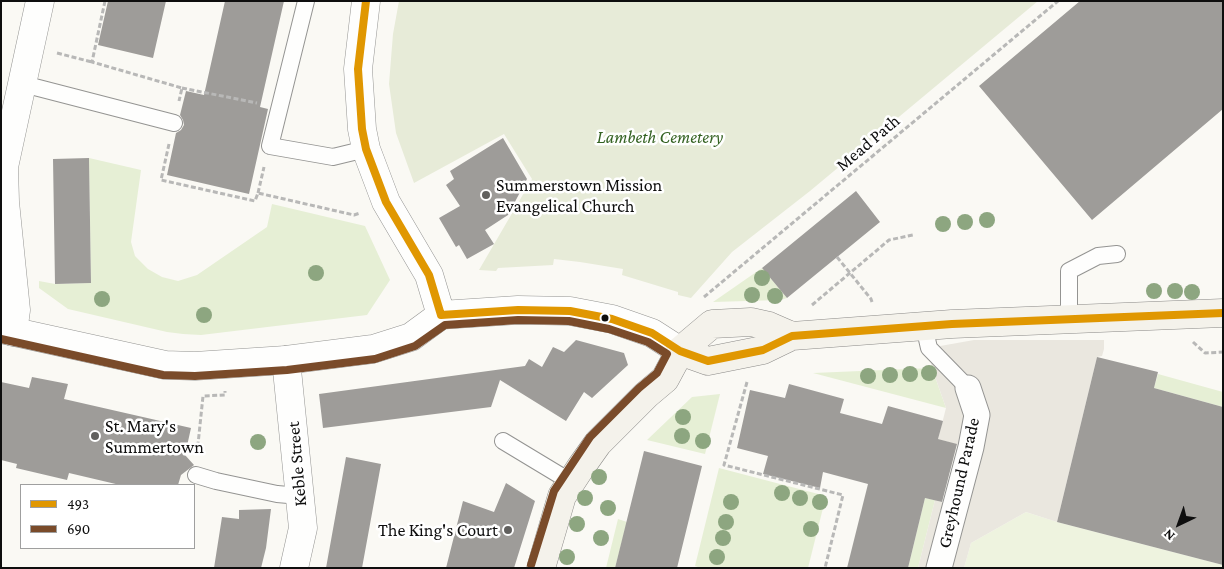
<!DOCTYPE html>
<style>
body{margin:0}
#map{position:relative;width:1224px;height:569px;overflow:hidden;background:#faf9f4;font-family:"Crimson Pro",serif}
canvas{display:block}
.frame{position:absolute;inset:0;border:2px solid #0e0e0e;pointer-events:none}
.legend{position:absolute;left:20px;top:484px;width:175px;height:65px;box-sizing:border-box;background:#fff;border:1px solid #9f9f9f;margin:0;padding:6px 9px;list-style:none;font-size:15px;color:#0e0e0e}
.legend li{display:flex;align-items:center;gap:10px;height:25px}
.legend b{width:25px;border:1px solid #9f9f9f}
.north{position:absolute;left:1154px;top:499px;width:50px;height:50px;-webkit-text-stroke:4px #fff;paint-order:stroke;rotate:222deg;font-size:14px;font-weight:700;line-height:20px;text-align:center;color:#0e0e0e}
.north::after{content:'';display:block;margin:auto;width:18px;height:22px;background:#0e0e0e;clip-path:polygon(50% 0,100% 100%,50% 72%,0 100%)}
</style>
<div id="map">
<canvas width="1224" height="569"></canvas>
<div class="frame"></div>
<ul class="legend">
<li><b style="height:6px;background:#e09701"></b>493</li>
<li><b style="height:6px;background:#7a4b2a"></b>690</li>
</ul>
<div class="north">N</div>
</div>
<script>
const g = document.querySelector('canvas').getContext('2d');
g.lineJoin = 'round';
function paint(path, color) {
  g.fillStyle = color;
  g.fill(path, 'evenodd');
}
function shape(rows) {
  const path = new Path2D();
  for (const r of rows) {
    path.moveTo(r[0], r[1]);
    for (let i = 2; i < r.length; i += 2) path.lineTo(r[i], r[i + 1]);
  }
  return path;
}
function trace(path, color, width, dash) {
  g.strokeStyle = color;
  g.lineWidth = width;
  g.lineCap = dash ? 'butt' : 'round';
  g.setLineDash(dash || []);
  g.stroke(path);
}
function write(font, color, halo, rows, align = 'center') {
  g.font = font + ' "Crimson Pro",serif';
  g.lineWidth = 5;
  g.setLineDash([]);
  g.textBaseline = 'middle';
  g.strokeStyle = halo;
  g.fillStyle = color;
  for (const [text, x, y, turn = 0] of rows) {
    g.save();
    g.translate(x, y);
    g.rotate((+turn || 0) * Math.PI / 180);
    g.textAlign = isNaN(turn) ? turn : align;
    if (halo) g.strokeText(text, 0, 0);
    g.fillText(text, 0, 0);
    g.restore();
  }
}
const green = shape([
 [89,158,141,170,131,242,135,256,148,269,162,277,178,281,197,275,267,227,272,204,365,226,390,280,367,315,201,335,183,334,167,332,68,309,39,288,39,281,55,284,91,283],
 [762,268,787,298,781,300,713,302],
 [932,368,946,408,813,373],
 [1158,374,1223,392,1223,407,1154,388],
 [720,394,705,454,647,440,692,397],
 [719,468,826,496,808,568,701,568,695,566],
 [925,498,935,500,918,568,908,568],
 [618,519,627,522,615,568,606,568]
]);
const cemetery = shape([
 [399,1,1038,1,810,191,732,252,691,298,678,295,678,292,622,275,623,269,580,262,554,259,553,265,498,268,496,271,479,270,532,179,504,134,414,183,396,133,389,84,393,34]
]);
const pitch = shape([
 [1026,512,1057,522,1223,565,1223,568,964,568,971,543]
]);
const plaza = shape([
 [974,340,1104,340,1104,349,1102,356,1097,357,1057,522,1026,512,971,543,964,568,918,568,935,500,944,503,959,445,938,439,946,408,932,368,929,348]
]);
const building = shape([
 [108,1,166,1,153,58,98,45],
 [225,1,284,1,260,107,268,109,249,194,167,175,176,133,181,130,184,125,183,120,180,115,186,91,204,95],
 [1080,1,1223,1,1223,109,1092,220,979,86],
 [503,138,527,179,508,215,485,230,494,244,467,259,459,245,456,247,439,218,460,206,446,185,454,179,450,171],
 [89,158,91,283,55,284,53,159],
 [856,191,880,222,787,298,762,268],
 [576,340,624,353,628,365,592,398,584,392,566,421,500,380,491,407,323,428,319,394,525,366,529,359,542,367,553,347,564,352],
 [1097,357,1158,372,1154,388,1223,407,1223,565,1057,522],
 [32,377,68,384,64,399,191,428,185,455,194,465,181,475,178,485,120,485,69,473,67,480,16,468,17,464,1,460,1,382,29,388],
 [789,384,844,399,840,413,882,424,888,406,943,421,938,439,957,444,942,502,925,498,908,568,847,568,868,484,823,472,820,488,763,474,768,456,737,448,750,390,785,398],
 [644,451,702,466,677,568,615,568],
 [346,457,381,464,377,486,362,568,326,568],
 [506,483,535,501,514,568,446,568,463,501,494,512],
 [271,509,266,548,261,568,214,568,222,517,239,519,239,510]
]);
const path = shape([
 [105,1,92,62,182,88,179,101],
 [57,53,92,62],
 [182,88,257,103],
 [169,144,161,180,255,201,258,193,354,215,360,213],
 [258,193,264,167],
 [837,257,871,299,872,302],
 [704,297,1058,1],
 [812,305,889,240,913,235],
 [1193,342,1205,353,1223,352],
 [747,382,724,465,843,495,825,568],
 [197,454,203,396,225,395,225,391]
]);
const service = shape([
 [306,1,270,146,333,157,366,149],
 [23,84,174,123],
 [1069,320,1069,271,1098,256,1117,254],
 [924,326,929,348,968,388],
 [503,441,571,482],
 [196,475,216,481,277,494,300,496]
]);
const pedestrian = shape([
 [939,568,971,447,977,415,968,388]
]);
const minor = shape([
 [13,332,16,310,5,202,4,167,40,1],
 [286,360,303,528,294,568]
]);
const tertiary = shape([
 [366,1,358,69,362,129,366,149,386,202,429,275,441,315],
 [1,329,165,365,195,366,286,360,373,349,411,337,441,315,518,310,570,311,612,319,652,333,680,351]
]);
const secondary = shape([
 [680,351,708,361,763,350,792,336,952,324,1223,313],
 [541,568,562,496,581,467,598,443,646,395,665,379,680,351,712,324,751,322,769,326,792,336]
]);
const bus1 = shape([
 [366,1,358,69,362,129,366,149,386,202,429,275,441,315],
 [441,315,518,310,570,311,612,319,652,333,680,351,708,361,763,350,792,336,952,324,1223,313]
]);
const bus2 = shape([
 [1,339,163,375,195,376,287,370,375,359,415,346,445,325,518,320,569,321,609,329,648,342,667,354,657,373,639,388,590,437,554,491,531,565]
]);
const trees = [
 [987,220],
 [965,222],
 [943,224],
 [316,273],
 [762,278],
 [1154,291],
 [1175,291],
 [1192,292],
 [752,295],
 [775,296],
 [102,299],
 [204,315],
 [929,373],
 [910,374],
 [890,375],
 [868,376],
 [683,417],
 [682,436],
 [703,441],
 [258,442],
 [599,477],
 [782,493],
 [585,498],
 [800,498],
 [731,502],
 [820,502],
 [608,508],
 [726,522],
 [577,524],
 [811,529],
 [601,538],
 [723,538],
 [567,557],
 [717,557]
];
const markers = [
 [486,195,5,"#61605e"],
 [605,318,4.5,"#0e0e0e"],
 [95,436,5,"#61605e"],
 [508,530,5,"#61605e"]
];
const parkNames = [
 ["Lambeth Cemetery",660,137]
];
const streetNames = [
 ["Mead Path",868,143,-40],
 ["Keble Street",297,464,-95],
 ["Greyhound Parade",959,483,-77]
];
const poiNames = [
 ["Summerstown Mission",496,185],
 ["Evangelical Church",496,206],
 ["St. Mary's",105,426],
 ["Summertown",105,447],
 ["The King's Court",498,530,"right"]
];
paint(green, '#e6efd5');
paint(cemetery, '#e7ebd8');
paint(pitch, '#eef3df');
paint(plaza, '#eae7df');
paint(building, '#9e9c99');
trace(service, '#949492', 18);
trace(pedestrian, '#949492', 27);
trace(minor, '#949492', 29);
trace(tertiary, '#949492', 29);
trace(secondary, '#8b8a88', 29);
trace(path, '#b8b8b7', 3, [5, 2.5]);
trace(service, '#fefefd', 16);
trace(pedestrian, '#fefefd', 25);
trace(minor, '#fefefd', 28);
trace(tertiary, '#fefefd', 28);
trace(secondary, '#f4f2eb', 28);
trace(bus1, '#e09701', 8);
trace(bus2, '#7a4b2a', 8);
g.fillStyle = '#8da680';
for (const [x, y] of trees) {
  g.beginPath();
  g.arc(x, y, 8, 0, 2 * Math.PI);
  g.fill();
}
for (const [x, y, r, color] of markers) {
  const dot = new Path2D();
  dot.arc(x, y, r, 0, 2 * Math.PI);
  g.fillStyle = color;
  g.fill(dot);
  trace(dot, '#fff', 2);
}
write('italic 18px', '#346222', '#fff', parkNames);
write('18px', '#0e0e0e', '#fff', streetNames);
write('18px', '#0e0e0e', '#fff', poiNames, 'left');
</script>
